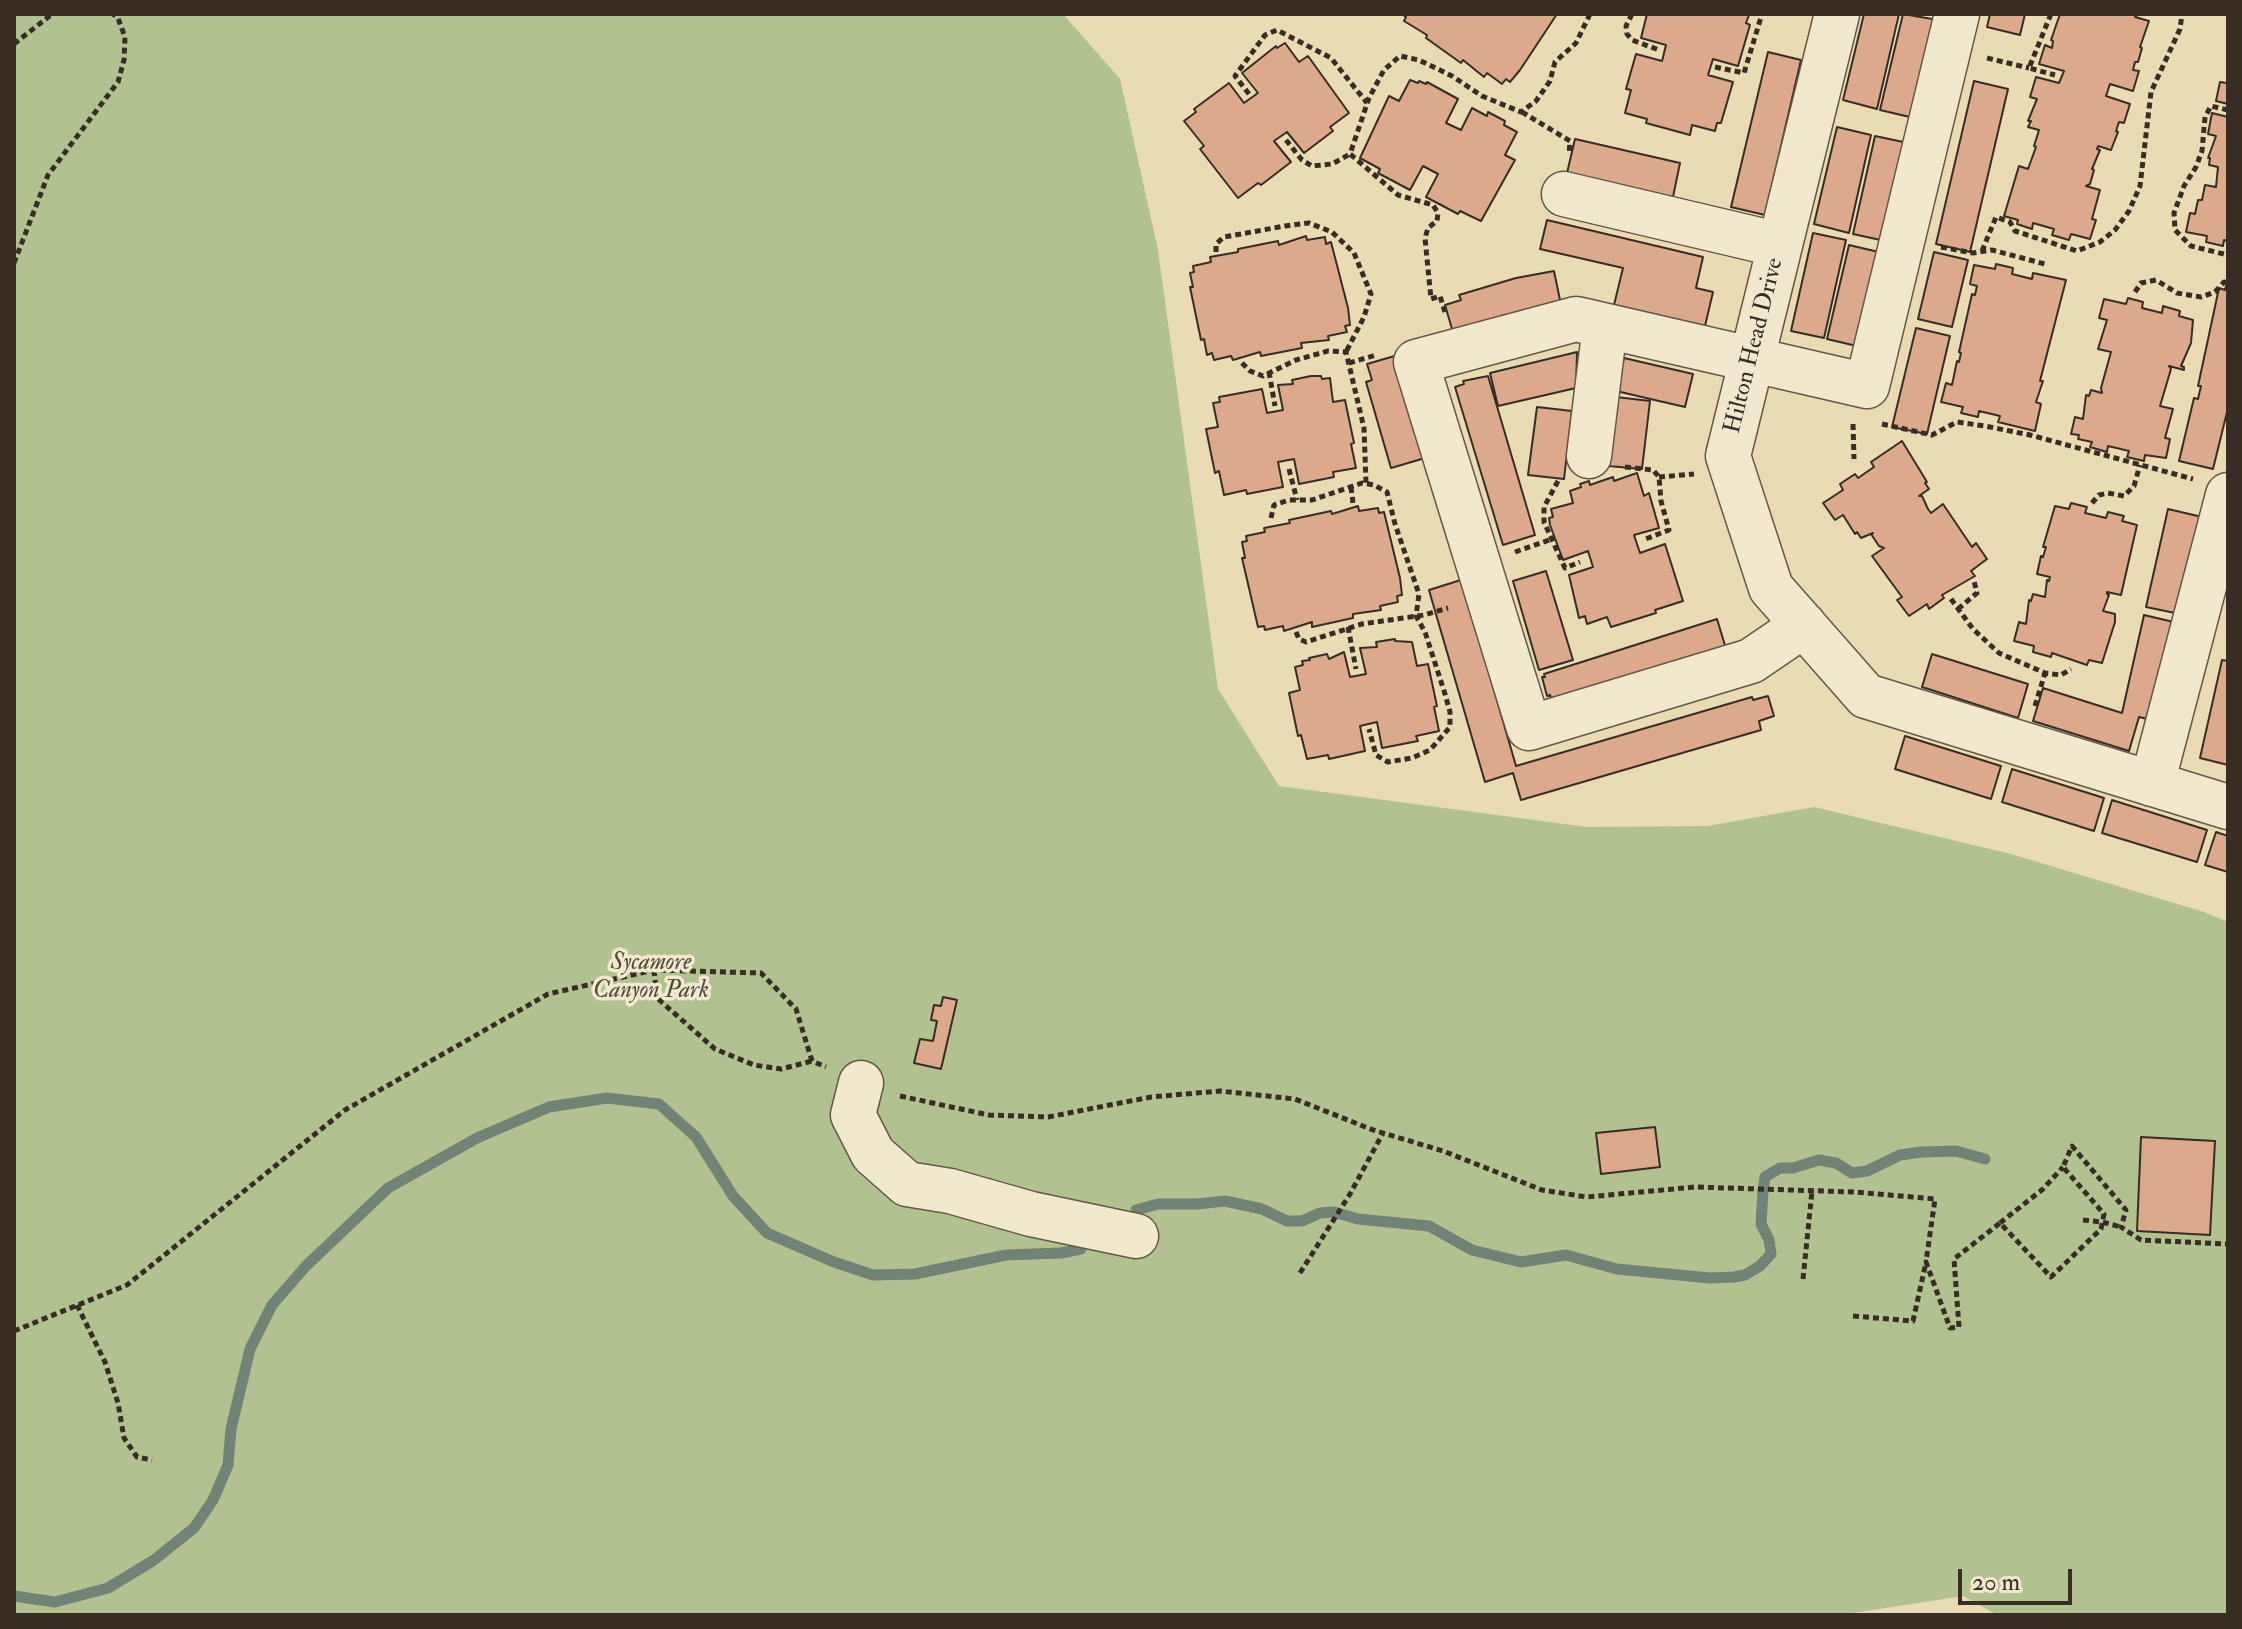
<!DOCTYPE html>
<style>
body{margin:0}
#map{position:relative;width:2242px;height:1629px;overflow:hidden;background:#e9dbb3;font-family:"IM FELL Double Pica",serif}
canvas{display:block}
.frame{position:absolute;inset:0;border:16px solid #372d24;pointer-events:none}
.scale{position:absolute;left:1958px;top:1569px;width:114px;height:36px;box-sizing:border-box;border:4px solid #372d24;border-top:0;padding-left:10px;font-size:24px;line-height:28px;white-space:nowrap;color:#372d24;-webkit-text-stroke:6px #f1e8ce;paint-order:stroke}
</style>
<div id="map">
<canvas width="2242" height="1629"></canvas>
<div class="frame"></div>
<div class="scale">20 m</div>
</div>
<script>
const g = document.querySelector('canvas').getContext('2d');
g.lineJoin = 'round';
function paint(path, color) {
  g.fillStyle = color;
  g.fill(path, 'evenodd');
}
function shape(rows) {
  const path = new Path2D();
  for (const r of rows) {
    path.moveTo(r[0], r[1]);
    for (let i = 2; i < r.length; i += 2) path.lineTo(r[i], r[i + 1]);
  }
  return path;
}
function trace(path, color, width, dash) {
  g.strokeStyle = color;
  g.lineWidth = width;
  g.lineCap = dash ? 'butt' : 'round';
  g.setLineDash(dash || []);
  g.stroke(path);
}
function write(font, color, halo, rows, align = 'center') {
  g.font = font + ' "IM FELL Double Pica",serif';
  g.lineWidth = 7;
  g.setLineDash([]);
  g.textBaseline = 'middle';
  g.strokeStyle = halo;
  g.fillStyle = color;
  for (const [text, x, y, turn = 0] of rows) {
    g.save();
    g.translate(x, y);
    g.rotate((+turn || 0) * Math.PI / 180);
    g.textAlign = isNaN(turn) ? turn : align;
    if (halo) g.strokeText(text, 0, 0);
    g.fillText(text, 0, 0);
    g.restore();
  }
}
const green = shape([
 [14,14,1063,14,1120,79,1158,250,1218,689,1279,786,1587,827,1708,826,1814,807,2011,854,2204,912,2228,922,2228,1615,1997,1615,1963,1596,1841,1615,14,1615]
]);
const stream = shape([
 [1136,1210,1158,1204,1197,1204,1225,1201,1262,1209,1287,1221,1302,1221,1320,1213,1334,1212,1358,1219,1429,1226,1472,1250,1521,1262,1566,1255,1617,1269,1710,1278,1734,1277,1745,1275,1760,1266,1771,1254,1769,1240,1761,1224,1763,1191,1765,1177,1780,1168,1793,1168,1819,1160,1836,1163,1852,1173,1867,1171,1900,1155,1922,1152,1956,1151,1985,1159],
 [14,1596,55,1602,108,1588,154,1560,194,1528,213,1500,228,1465,231,1429,250,1349,272,1305,306,1266,388,1188,477,1138,549,1107,607,1098,659,1104,696,1137,733,1196,767,1233,834,1262,873,1275,915,1274,1006,1255,1061,1253,1081,1249]
]);
const building = shape([
 [1402,14,1557,14,1520,70,1510,82,1506,79,1502,84,1487,73,1484,77,1463,60,1461,63,1426,38,1427,35,1404,21,1406,17,1402,14],
 [1647,14,1749,15,1746,23,1750,25,1738,66,1713,59,1708,75,1733,82,1721,123,1717,123,1715,131,1692,125,1690,135,1646,123,1647,119,1625,113,1631,90,1626,89,1636,54,1662,61,1666,45,1641,38,1647,14],
 [1864,14,1899,14,1877,109,1843,100,1864,14],
 [1903,14,1938,20,1914,118,1880,110,1903,14],
 [1990,14,2025,14,2020,35,1987,27,1990,14],
 [2060,14,2138,14,2135,17,2149,21,2140,47,2142,48,2138,62,2135,62,2133,70,2139,71,2133,91,2110,84,2106,96,2130,104,2124,123,2119,122,2116,131,2118,132,2111,150,2098,146,2097,149,2100,150,2092,169,2094,170,2090,184,2086,186,2100,190,2092,219,2096,220,2090,239,2071,234,2069,240,2052,235,2054,229,2033,223,2032,229,2017,224,2018,220,2004,216,2019,166,2028,169,2036,147,2034,146,2039,130,2028,127,2031,121,2028,121,2037,99,2030,97,2036,77,2059,83,2064,71,2039,64,2045,45,2052,48,2053,41,2051,40,2060,14],
 [1285,43,1299,62,1308,56,1349,113,1330,127,1333,131,1304,153,1287,132,1274,141,1291,162,1261,185,1258,183,1238,198,1200,149,1204,146,1184,121,1196,112,1194,109,1229,83,1244,103,1258,93,1242,73,1276,46,1277,48,1285,43],
 [1768,52,1801,60,1765,215,1731,207,1768,52],
 [2228,79,2228,104,2216,101,2220,82,2227,83,2228,79],
 [1410,80,1418,83,1419,81,1426,84,1427,82,1458,99,1446,123,1461,130,1472,108,1487,116,1488,112,1505,121,1504,125,1517,132,1505,155,1515,160,1481,221,1460,211,1458,214,1426,197,1438,174,1423,166,1410,190,1378,173,1380,169,1360,158,1389,96,1399,101,1410,80],
 [1974,81,2008,89,1970,252,1936,244,1974,81],
 [2212,113,2228,117,2228,241,2224,240,2223,246,2206,242,2207,236,2186,232,2190,213,2195,214,2198,200,2202,200,2205,185,2216,187,2218,167,2209,165,2210,158,2208,158,2216,136,2208,134,2212,113],
 [1837,127,1871,135,1849,233,1814,224,1837,127],
 [1875,136,1908,143,1885,241,1853,234,1875,136],
 [1575,139,1680,163,1673,197,1567,173,1575,139],
 [1547,220,1703,257,1696,288,1713,292,1705,326,1614,305,1623,268,1540,249,1547,220],
 [1813,233,1846,240,1824,338,1791,331,1813,233],
 [1306,236,1307,240,1325,237,1326,244,1331,242,1348,308,1350,325,1345,326,1347,332,1328,336,1329,340,1301,343,1302,348,1261,356,1260,352,1233,360,1231,356,1214,360,1212,353,1207,355,1204,339,1201,340,1190,287,1193,287,1190,273,1194,272,1193,266,1211,262,1210,257,1238,252,1238,249,1278,241,1279,245,1306,236],
 [1849,245,1883,253,1861,347,1827,339,1849,245],
 [1934,252,1968,260,1952,327,1918,319,1934,252],
 [1996,264,2013,268,2012,274,2032,279,2033,273,2066,280,2040,381,2043,381,2036,402,2041,404,2035,431,1998,422,2000,416,1979,411,1978,417,1961,413,1963,407,1941,402,1946,383,1952,385,1957,361,1959,362,1961,353,1959,352,1972,294,1975,295,1977,286,1970,284,1974,265,1995,269,1996,264],
 [1554,271,1561,305,1454,336,1445,305,1461,300,1459,295,1516,278,1554,271],
 [2226,286,2228,286,2228,408,2213,469,2179,461,2194,398,2198,399,2201,386,2198,386,2219,288,2225,290,2226,286],
 [2128,298,2143,302,2142,308,2162,313,2163,306,2180,311,2179,316,2193,320,2191,343,2181,366,2184,367,2184,370,2169,366,2171,369,2160,406,2173,409,2165,438,2170,439,2166,458,2145,455,2144,461,2127,457,2129,451,2108,446,2107,452,2090,447,2092,442,2078,439,2079,435,2071,434,2075,417,2083,419,2086,395,2089,396,2091,390,2102,393,2101,388,2111,352,2098,349,2107,320,2099,318,2104,299,2126,304,2128,298],
 [1916,328,1950,336,1927,434,1892,427,1916,328],
 [1577,352,1576,388,1498,406,1490,373,1577,352],
 [1398,355,1425,458,1391,468,1366,382,1372,380,1367,364,1398,355],
 [1624,358,1693,374,1685,407,1616,391,1624,358],
 [1311,376,1321,376,1322,379,1330,378,1333,402,1345,400,1354,443,1351,444,1356,468,1333,472,1334,477,1299,484,1294,459,1278,462,1283,487,1247,494,1246,490,1224,495,1219,471,1215,473,1206,429,1218,427,1213,403,1220,402,1219,397,1262,389,1267,413,1283,410,1278,385,1293,384,1292,380,1311,376],
 [1488,376,1535,535,1503,545,1455,387,1464,384,1463,381,1488,376],
 [1616,397,1650,401,1642,469,1608,466,1616,397],
 [1537,407,1572,411,1564,479,1528,475,1537,407],
 [1902,441,1927,482,1925,483,1929,489,1919,496,1922,496,1928,509,1931,513,1943,504,1972,547,1976,543,1987,559,1971,571,1975,576,1942,595,1944,598,1929,609,1927,604,1909,616,1897,600,1902,597,1872,556,1884,548,1879,546,1871,534,1873,533,1861,538,1857,532,1855,534,1843,515,1835,520,1823,503,1843,490,1840,484,1855,474,1858,478,1874,467,1871,462,1902,441],
 [1637,473,1644,496,1649,493,1659,528,1634,535,1640,553,1665,544,1683,601,1655,610,1656,613,1611,627,1607,617,1587,624,1585,616,1579,618,1569,575,1593,567,1588,551,1563,560,1550,525,1549,518,1553,517,1551,509,1573,503,1570,491,1581,487,1580,484,1589,481,1590,485,1613,477,1614,481,1637,473],
 [2071,503,2087,507,2085,513,2106,518,2108,512,2124,516,2122,521,2137,525,2121,595,2107,592,2107,594,2109,595,2103,611,2115,614,2115,622,2102,663,2089,660,2087,665,2052,653,2051,657,2033,652,2034,646,2014,641,2019,622,2026,624,2029,600,2031,601,2033,594,2045,597,2047,580,2049,581,2050,577,2037,574,2041,556,2043,557,2046,547,2043,547,2055,506,2069,509,2071,503],
 [1358,506,1359,511,1378,508,1379,513,1384,512,1400,578,1402,595,1397,596,1398,602,1380,606,1381,610,1353,614,1353,618,1312,627,1312,622,1284,631,1283,626,1265,630,1264,626,1258,627,1242,558,1245,558,1242,542,1247,541,1246,536,1265,532,1264,528,1290,523,1289,520,1331,511,1332,514,1358,506],
 [2168,509,2202,517,2180,614,2146,607,2168,509],
 [1546,571,1573,660,1539,670,1513,581,1546,571],
 [1464,579,1467,597,1516,766,1752,697,1753,700,1768,696,1774,716,1759,721,1761,730,1521,800,1513,773,1485,782,1433,604,1429,590,1464,579],
 [2144,615,2178,623,2156,721,2139,717,2129,751,2033,721,2043,688,2122,713,2144,615],
 [1717,619,1727,652,1552,703,1550,695,1547,696,1542,677,1545,677,1544,674,1717,619],
 [1395,639,1395,641,1412,642,1417,666,1428,664,1437,706,1434,707,1439,731,1416,736,1418,741,1382,748,1377,722,1360,726,1365,751,1329,759,1328,755,1307,759,1301,735,1298,736,1289,693,1300,690,1295,667,1303,665,1302,661,1310,660,1309,658,1327,654,1329,659,1344,652,1350,677,1366,674,1360,648,1377,647,1376,642,1395,639],
 [1932,654,2028,684,2018,718,1922,687,1932,654],
 [2222,660,2228,661,2228,765,2200,758,2222,660],
 [1905,736,2001,766,1991,799,1895,769,1905,736],
 [2012,769,2104,798,2094,831,2002,802,2012,769],
 [2112,800,2207,830,2197,862,2102,833,2112,800],
 [2216,832,2228,836,2228,872,2205,865,2216,832],
 [943,997,957,1000,941,1069,914,1063,920,1039,933,1041,937,1021,931,1020,934,1005,941,1006,943,997],
 [1655,1127,1660,1167,1601,1174,1596,1133,1655,1127],
 [2141,1137,2215,1141,2210,1235,2137,1231,2141,1137]
]);
const path = shape([
 [1632,14,1626,26,1627,34,1632,40,1659,50],
 [2051,14,2029,68,2055,75],
 [14,44,52,14],
 [1987,58,2029,68],
 [1715,67,1744,73,1762,14],
 [1249,94,1235,76,1265,35,1277,30,1331,58,1367,103],
 [2228,110,2211,106,2205,117,2202,151,2196,167,2184,186,2174,213,2175,230,2191,246,2228,255],
 [1522,112,1570,141,1569,155],
 [1286,140,1302,160,1312,166,1332,164,1350,154],
 [1941,247,1973,253,1992,250,2045,264],
 [1982,251,1996,217,2010,222,2015,231,2077,251,2100,242,2115,230,2129,211,2140,186,2151,92,2180,29,2182,14],
 [1216,252,1216,244,1224,237,1285,226,1309,223,1332,232,1354,253,1371,294,1364,317,1346,352],
 [14,263,48,175,118,82,124,60,125,37,118,18,113,14],
 [2135,292,2141,283,2156,280,2177,293,2201,297,2215,292,2224,282,2228,283],
 [1445,312,1440,296,1431,299,1425,238,1428,228,1437,221,1438,213,1433,205,1398,195,1350,154,1369,98,1384,70,1400,56,1419,60,1452,76,1482,96,1521,112,1536,101,1550,81,1555,62,1576,43,1590,14],
 [1242,363,1250,371,1263,376,1296,360,1328,351,1346,352,1364,428,1366,483],
 [1349,363,1376,355],
 [1269,372,1275,406],
 [1853,424,1854,459],
 [1882,424,1932,435,1957,422,1985,426,2030,435,2193,479],
 [1625,467,1653,470,1659,477,1661,501,1669,530,1643,540],
 [1289,469,1297,500],
 [1659,477,1694,474],
 [1558,481,1544,507,1544,522,1565,568,1580,562],
 [1351,487,1353,503],
 [2092,503,2099,495,2108,493,2124,496,2134,486,2140,465],
 [1271,518,1274,505,1289,500,1312,500,1362,483,1374,485,1387,492,1395,524,1419,594,1416,616,1425,632,1445,694,1450,712,1450,727,1430,750,1412,758,1388,762,1376,755,1369,729],
 [1515,552,1552,539],
 [1951,599,1973,629,1999,653,2045,673,2061,675,2071,669],
 [1958,609,1977,593,1974,581],
 [1348,627,1356,669],
 [1296,632,1299,639,1306,642,1362,624,1424,615,1448,608],
 [2035,706,2045,673],
 [654,970,657,998,715,1049,754,1065,781,1069,812,1061],
 [900,1096,989,1115,1048,1117,1151,1097,1220,1091,1295,1099,1373,1130,1443,1151,1542,1190,1587,1197,1695,1187,1855,1192,1935,1199,1926,1262],
 [2083,1220,2102,1222,2121,1227],
 [2000,1223,2043,1189,2063,1167],
 [1300,1273,1350,1194,1383,1133],
 [1803,1279,1812,1191],
 [77,1305,105,1362,118,1403,124,1438,137,1457,152,1460],
 [1853,1316,1913,1321,1926,1262,1950,1328,1959,1327,1954,1259,2000,1223,2051,1277,2101,1229,2104,1214,2063,1167,2072,1146,2126,1210,2121,1227,2141,1240,2228,1244],
 [14,1331,127,1285,345,1110,548,994,654,970,761,973,796,1009,812,1061,826,1067]
]);
const minor = shape([
 [1837,14,1728,456,1771,588,1866,696,2228,807],
 [1564,194,1780,245],
 [1589,456,1605,326],
 [1804,625,1751,661,1529,728,1416,362,1576,319,1867,386,1957,14],
 [2152,784,2228,495],
 [861,1083,853,1115,873,1154,907,1184,950,1191,1031,1214,1136,1236]
]);
const streetNames = [
 ["Hilton Head Drive",1755,346,-76]
];
const parkNames = [
 ["Sycamore",651,964],
 ["Canyon Park",651,992]
];
paint(green, '#b2c190');
trace(stream, '#718276', 11);
paint(building, '#dca98d');
trace(building, '#372d24', 2);
trace(minor, '#645848', 47);
trace(path, '#372d24', 5, [6, 4]);
trace(minor, '#f1e8ce', 44);
write('24px', '#372d24', '#f1e8ce', streetNames);
write('italic 24px', '#504b3a', '#f1e8ce', parkNames);
</script>
